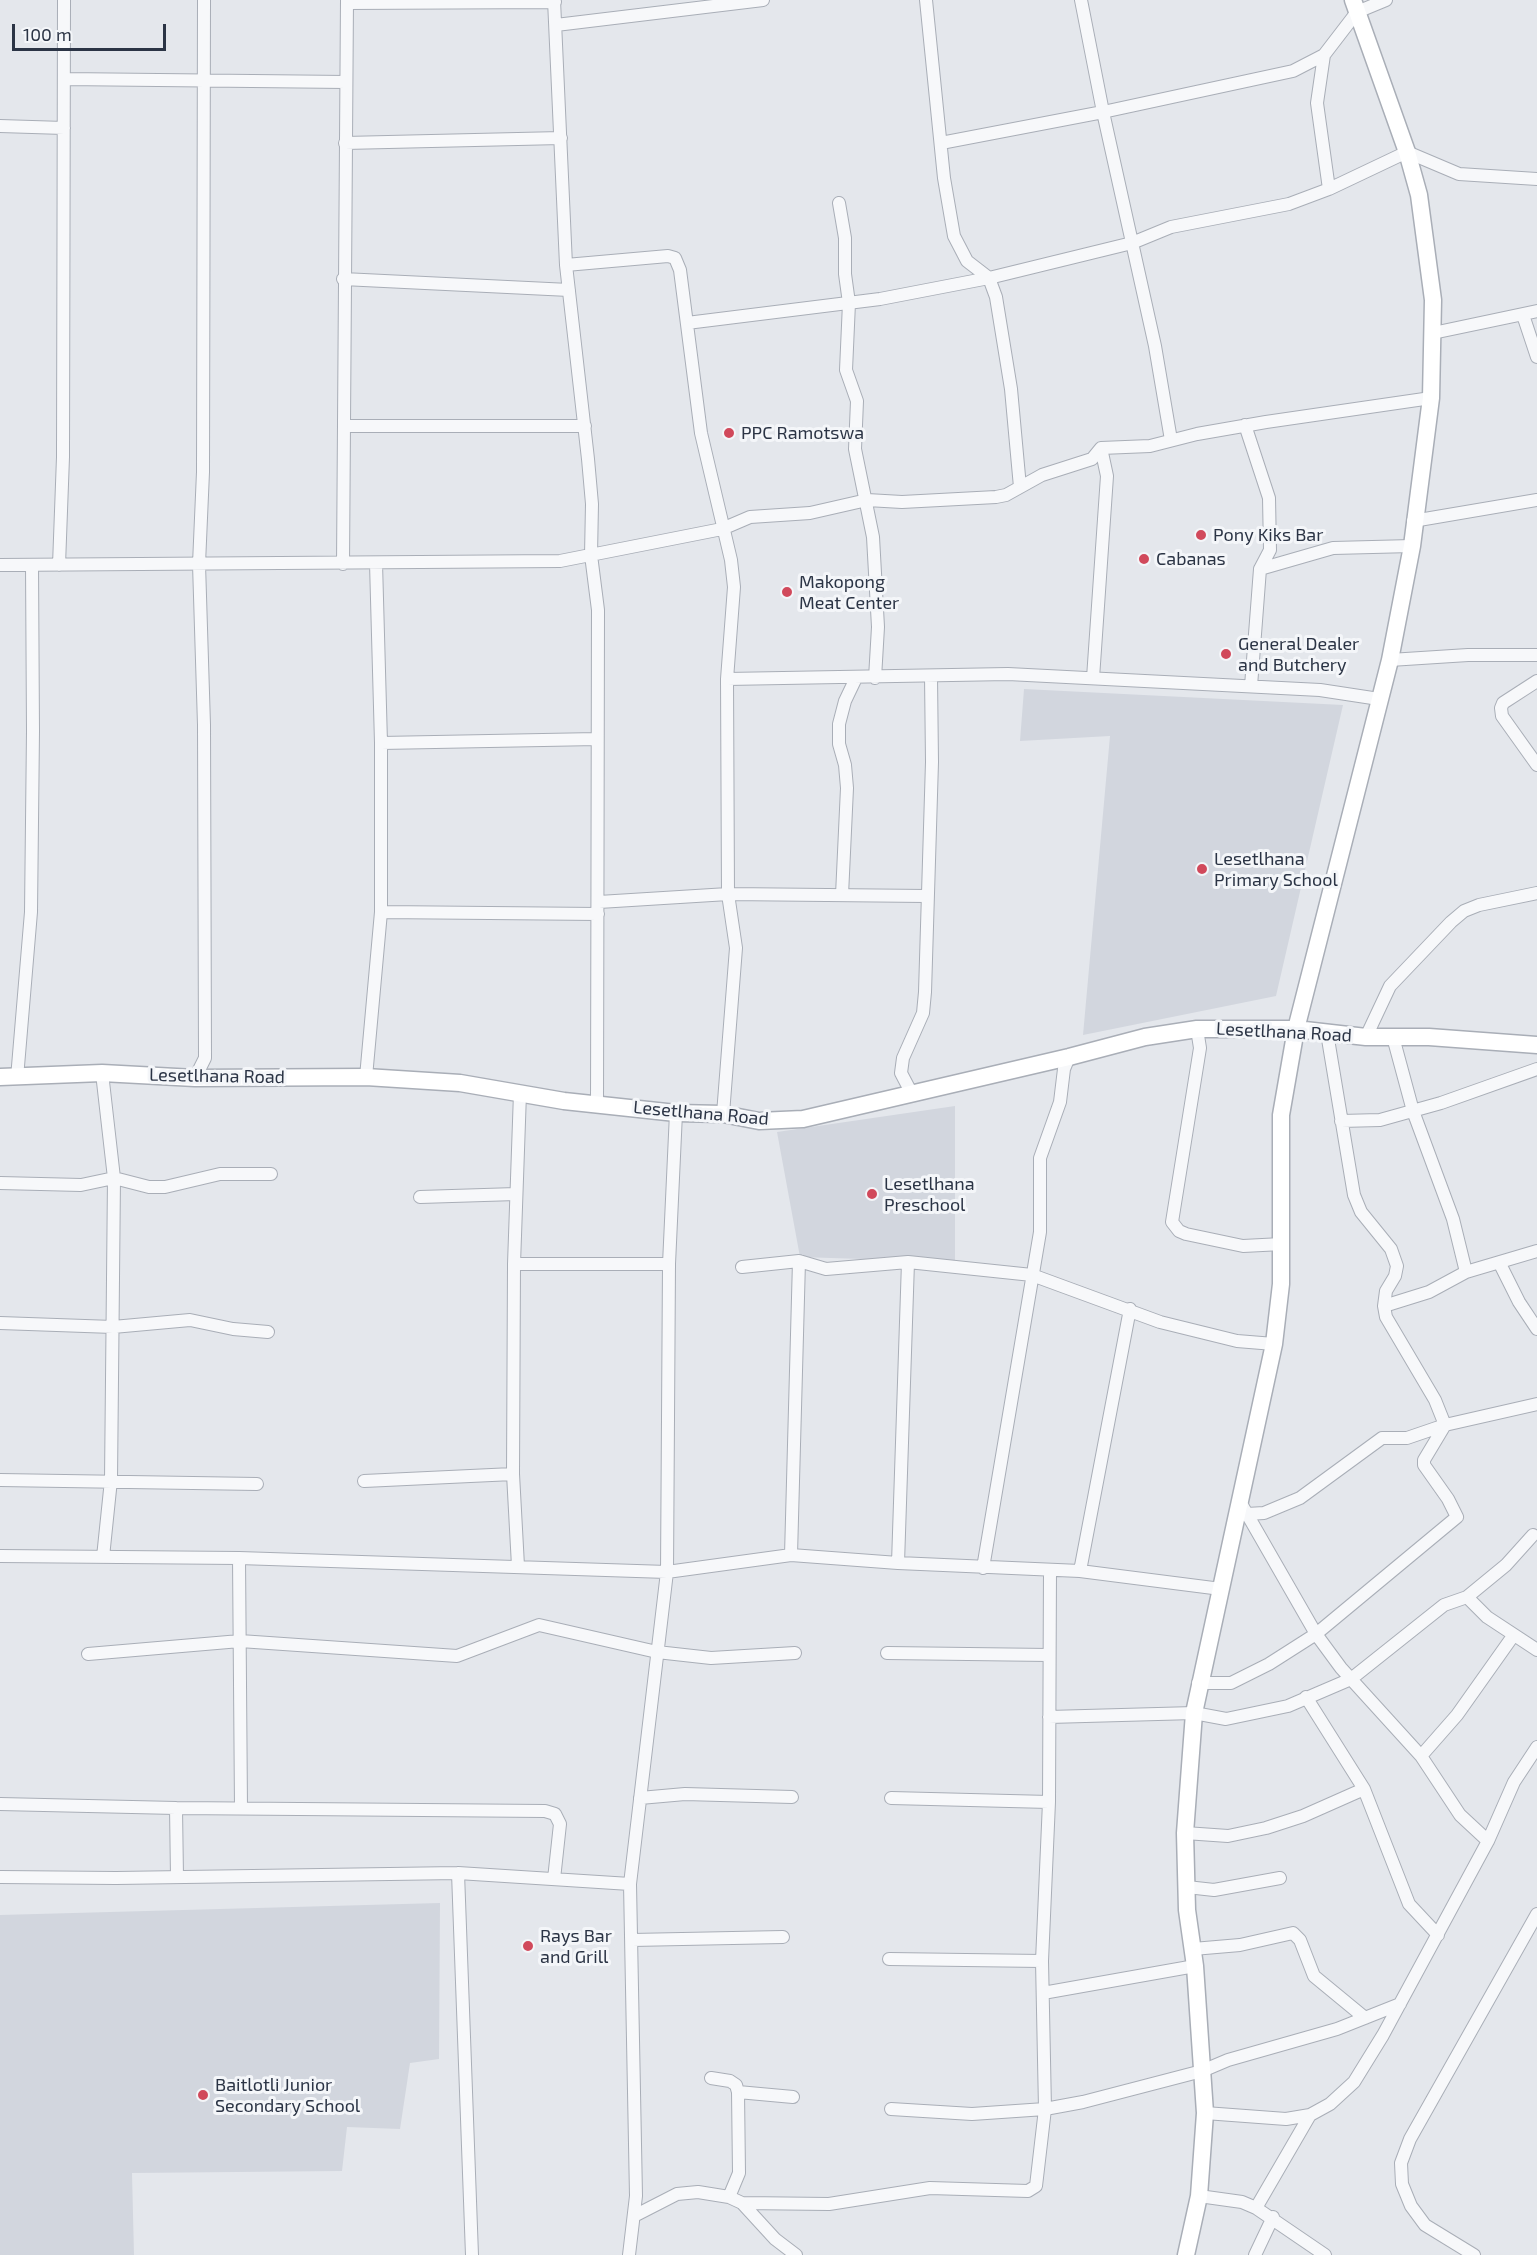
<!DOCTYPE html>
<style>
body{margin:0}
#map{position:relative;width:1537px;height:2255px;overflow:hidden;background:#e4e7ec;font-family:"Exo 2",sans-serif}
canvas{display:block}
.scale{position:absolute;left:12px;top:24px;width:154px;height:27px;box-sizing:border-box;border:3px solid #2b3445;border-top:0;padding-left:8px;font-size:18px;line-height:21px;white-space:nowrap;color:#2b3445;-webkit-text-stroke:4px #f4f6f9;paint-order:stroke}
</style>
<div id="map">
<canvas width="1537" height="2255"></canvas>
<div class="scale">100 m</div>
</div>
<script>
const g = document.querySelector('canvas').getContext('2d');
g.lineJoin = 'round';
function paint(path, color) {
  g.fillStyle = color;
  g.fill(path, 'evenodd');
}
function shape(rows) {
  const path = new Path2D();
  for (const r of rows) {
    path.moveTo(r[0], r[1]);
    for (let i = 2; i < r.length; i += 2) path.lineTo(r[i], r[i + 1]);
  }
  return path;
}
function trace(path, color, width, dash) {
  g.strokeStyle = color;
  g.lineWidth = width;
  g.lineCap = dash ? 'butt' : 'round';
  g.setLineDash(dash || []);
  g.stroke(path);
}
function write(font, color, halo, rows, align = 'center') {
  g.font = font + ' "Exo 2",sans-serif';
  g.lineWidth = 6;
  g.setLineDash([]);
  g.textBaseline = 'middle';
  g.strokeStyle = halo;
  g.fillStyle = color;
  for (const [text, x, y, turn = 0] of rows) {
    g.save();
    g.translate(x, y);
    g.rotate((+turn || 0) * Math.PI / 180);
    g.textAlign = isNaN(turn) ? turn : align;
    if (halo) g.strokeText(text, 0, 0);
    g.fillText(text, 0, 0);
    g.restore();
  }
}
const built = shape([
 [1024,689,1343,705,1276,996,1083,1035,1110,736,1020,741],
 [955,1106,955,1262,800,1257,777,1132],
 [440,1903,439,2059,410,2063,400,2129,347,2127,342,2171,132,2173,134,2255,0,2255,0,1915]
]);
const street = shape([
 [554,0,566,265,588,459,592,504,591,555,598,610,597,1103],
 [926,0,944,178,954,236,967,261,989,278,996,297,1011,389,1020,487],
 [1081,0,1103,112,1155,346,1171,440],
 [347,3,555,2],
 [556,25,763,0],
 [1324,55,1317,103,1329,189],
 [64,79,346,82],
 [0,126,64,128],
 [345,143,561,138],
 [941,143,1103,112,1293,71,1324,55,1357,12,1386,0],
 [839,203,845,238,845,274,849,303,846,370,857,401,855,449,873,537,878,627,875,678],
 [566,265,668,256,675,258,680,270,701,433,731,560,734,587,727,679,728,894,736,948,723,1114],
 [343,279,569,290],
 [1523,315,1537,357],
 [687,323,880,299,989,278,1132,243,1171,227,1289,204,1329,189,1407,152,1459,174,1537,179],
 [1433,333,1537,311],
 [1245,425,1269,498,1270,550,1260,569],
 [346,426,585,426],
 [1413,521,1537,500],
 [343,564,347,0],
 [0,565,560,561,722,529,750,517,810,513,867,500,902,502,996,497,1006,495,1042,475,1092,459,1101,448,1150,446,1197,434,1266,422,1431,398],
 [59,565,63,457,64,0],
 [1390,660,1468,655,1537,655],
 [1093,678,1107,476,1101,448],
 [727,679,1008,674,1320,690,1379,699],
 [1537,681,1503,703,1501,708,1502,716,1537,765],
 [1251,686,1260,569,1333,548,1412,546],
 [381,743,597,739],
 [842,895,847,788,845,765,839,744,839,724,845,701,856,678],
 [599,902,728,894,926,896],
 [381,912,598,914],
 [1197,1029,1200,1048,1172,1222,1179,1231,1186,1234,1243,1246,1282,1244],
 [1366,1037,1390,986,1451,922,1464,911,1479,905,1537,893],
 [1393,1037,1413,1111,1453,1219,1466,1272],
 [102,1073,114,1178,111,1480,103,1557],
 [366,1077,381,912,381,743,376,563],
 [17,1078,31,912,33,731,32,565],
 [195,1078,205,1058,204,725,199,564,203,472,204,0],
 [912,1094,901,1073,903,1058,923,1013,925,992,932,762,931,676],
 [1341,1121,1380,1120,1441,1103,1537,1069],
 [0,1183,81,1185,114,1178,149,1187,165,1187,220,1174,271,1174],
 [420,1197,516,1194],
 [514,1264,669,1264],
 [1500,1264,1519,1302,1537,1329],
 [742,1267,799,1261,826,1269,908,1262,1032,1275,1160,1322,1237,1341,1274,1344],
 [1384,1306,1429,1292,1466,1272,1537,1251],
 [0,1323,113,1327,190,1320,233,1329,268,1332],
 [0,1480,257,1484],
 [364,1481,513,1474],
 [1239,1500,1316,1634,1341,1668,1421,1756,1460,1815,1488,1841],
 [1247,1514,1264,1513,1300,1498,1382,1438,1407,1438,1445,1425,1537,1404],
 [791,1555,799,1261],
 [0,1556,239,1558,667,1572,791,1555,898,1563,1080,1571,1221,1589],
 [239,1558,241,1808],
 [898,1563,908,1262],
 [518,1566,513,1474,514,1264,520,1093],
 [983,1568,1040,1232,1040,1158,1060,1102,1064,1069,1069,1057],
 [1080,1571,1130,1309],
 [1467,1597,1487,1617,1537,1650],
 [887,1653,1049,1655],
 [88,1654,240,1641,457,1656,539,1625,657,1652,711,1658,795,1653],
 [1198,1683,1231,1683,1269,1664,1316,1634,1457,1517,1448,1499,1424,1465,1424,1460,1445,1425,1435,1400,1386,1317,1384,1306,1386,1291,1395,1276,1397,1266,1391,1249,1361,1212,1354,1195,1327,1033],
 [1306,1697,1364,1789,1409,1904,1438,1935],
 [1049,1717,1194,1713,1226,1719,1288,1706,1351,1679,1444,1605,1467,1597,1506,1565,1533,1535],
 [1421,1756,1457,1715,1513,1636],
 [640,1798,685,1794,792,1797],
 [891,1798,1049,1802],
 [0,1804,176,1808,177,1877],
 [176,1808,545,1811,555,1814,560,1824,554,1879],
 [1185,1833,1228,1836,1266,1828,1303,1816,1364,1789],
 [458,1873,472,2255],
 [0,1877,116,1878,458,1873,630,1884],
 [1187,1887,1214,1890,1280,1878],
 [632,1940,783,1937],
 [1193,1949,1240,1945,1293,1933,1300,1940,1314,1976,1365,2018],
 [889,1959,1042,1961],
 [1043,1993,1195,1966],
 [711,2078,730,2081,736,2085,738,2092,739,2173,729,2197],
 [738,2092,793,2097],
 [891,2109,972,2114,1045,2109,1083,2102,1202,2071,1228,2060,1337,2029,1400,2004],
 [1205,2113,1286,2119,1310,2115,1330,2104,1354,2082,1383,2035,1488,1841,1514,1782,1537,1747],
 [1199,2196,1242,2202,1256,2208,1325,2255],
 [742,2203,829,2204,930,2188,1028,2191,1036,2186,1045,2109,1042,1961,1049,1802,1050,1570],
 [1256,2208,1310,2115],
 [636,2215,677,2194,698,2192,729,2197,742,2203,775,2239,796,2255],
 [629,2255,636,2196,630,1884,667,1572,669,1264,676,1113],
 [1255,2255,1273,2217],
 [1474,2255,1425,2225,1411,2206,1402,2184,1401,2163,1410,2139,1537,1914]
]);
const secondary = shape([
 [0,1077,102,1073,195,1078,366,1077,460,1083,564,1101,676,1113,723,1114,759,1121,803,1119,1069,1057,1145,1037,1197,1029,1296,1029,1366,1037,1429,1037,1537,1045],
 [1186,2255,1199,2196,1205,2113,1195,1966,1187,1910,1185,1833,1194,1713,1274,1344,1281,1284,1281,1115,1296,1029,1390,660,1412,546,1431,398,1433,300,1419,195,1407,152,1353,0]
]);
const markers = [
 [729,433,6,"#d1495b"],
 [1201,535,6,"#d1495b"],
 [1144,559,6,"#d1495b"],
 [787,592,6,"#d1495b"],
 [1226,654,6,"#d1495b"],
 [1202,869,6,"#d1495b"],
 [872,1194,6,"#d1495b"],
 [528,1946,6,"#d1495b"],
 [203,2095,6,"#d1495b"]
];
const poiNames = [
 ["PPC Ramotswa",741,433],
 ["Pony Kiks Bar",1213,535],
 ["Cabanas",1156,559],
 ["Makopong",799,582],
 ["Meat Center",799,603],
 ["General Dealer",1238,644],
 ["and Butchery",1238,665],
 ["Lesetlhana",1214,859],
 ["Primary School",1214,880],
 ["Lesetlhana",884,1184],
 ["Preschool",884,1205],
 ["Rays Bar",540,1936],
 ["and Grill",540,1957],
 ["Baitlotli Junior",215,2085],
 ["Secondary School",215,2106]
];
const streetNames = [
 ["Lesetlhana Road",1284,1032,3],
 ["Lesetlhana Road",217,1076,1],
 ["Lesetlhana Road",701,1113,5]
];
paint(built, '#d2d6de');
trace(street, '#a9aeb7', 14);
trace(secondary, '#a9aeb7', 19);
trace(street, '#f7f8fa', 12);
trace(secondary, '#fff', 16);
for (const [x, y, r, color] of markers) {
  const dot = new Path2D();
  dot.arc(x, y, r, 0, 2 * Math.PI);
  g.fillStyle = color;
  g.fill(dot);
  trace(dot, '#f4f6f9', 2);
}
write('18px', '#2b3445', '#f4f6f9', poiNames, 'left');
write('18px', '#2b3445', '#f4f6f9', streetNames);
</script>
